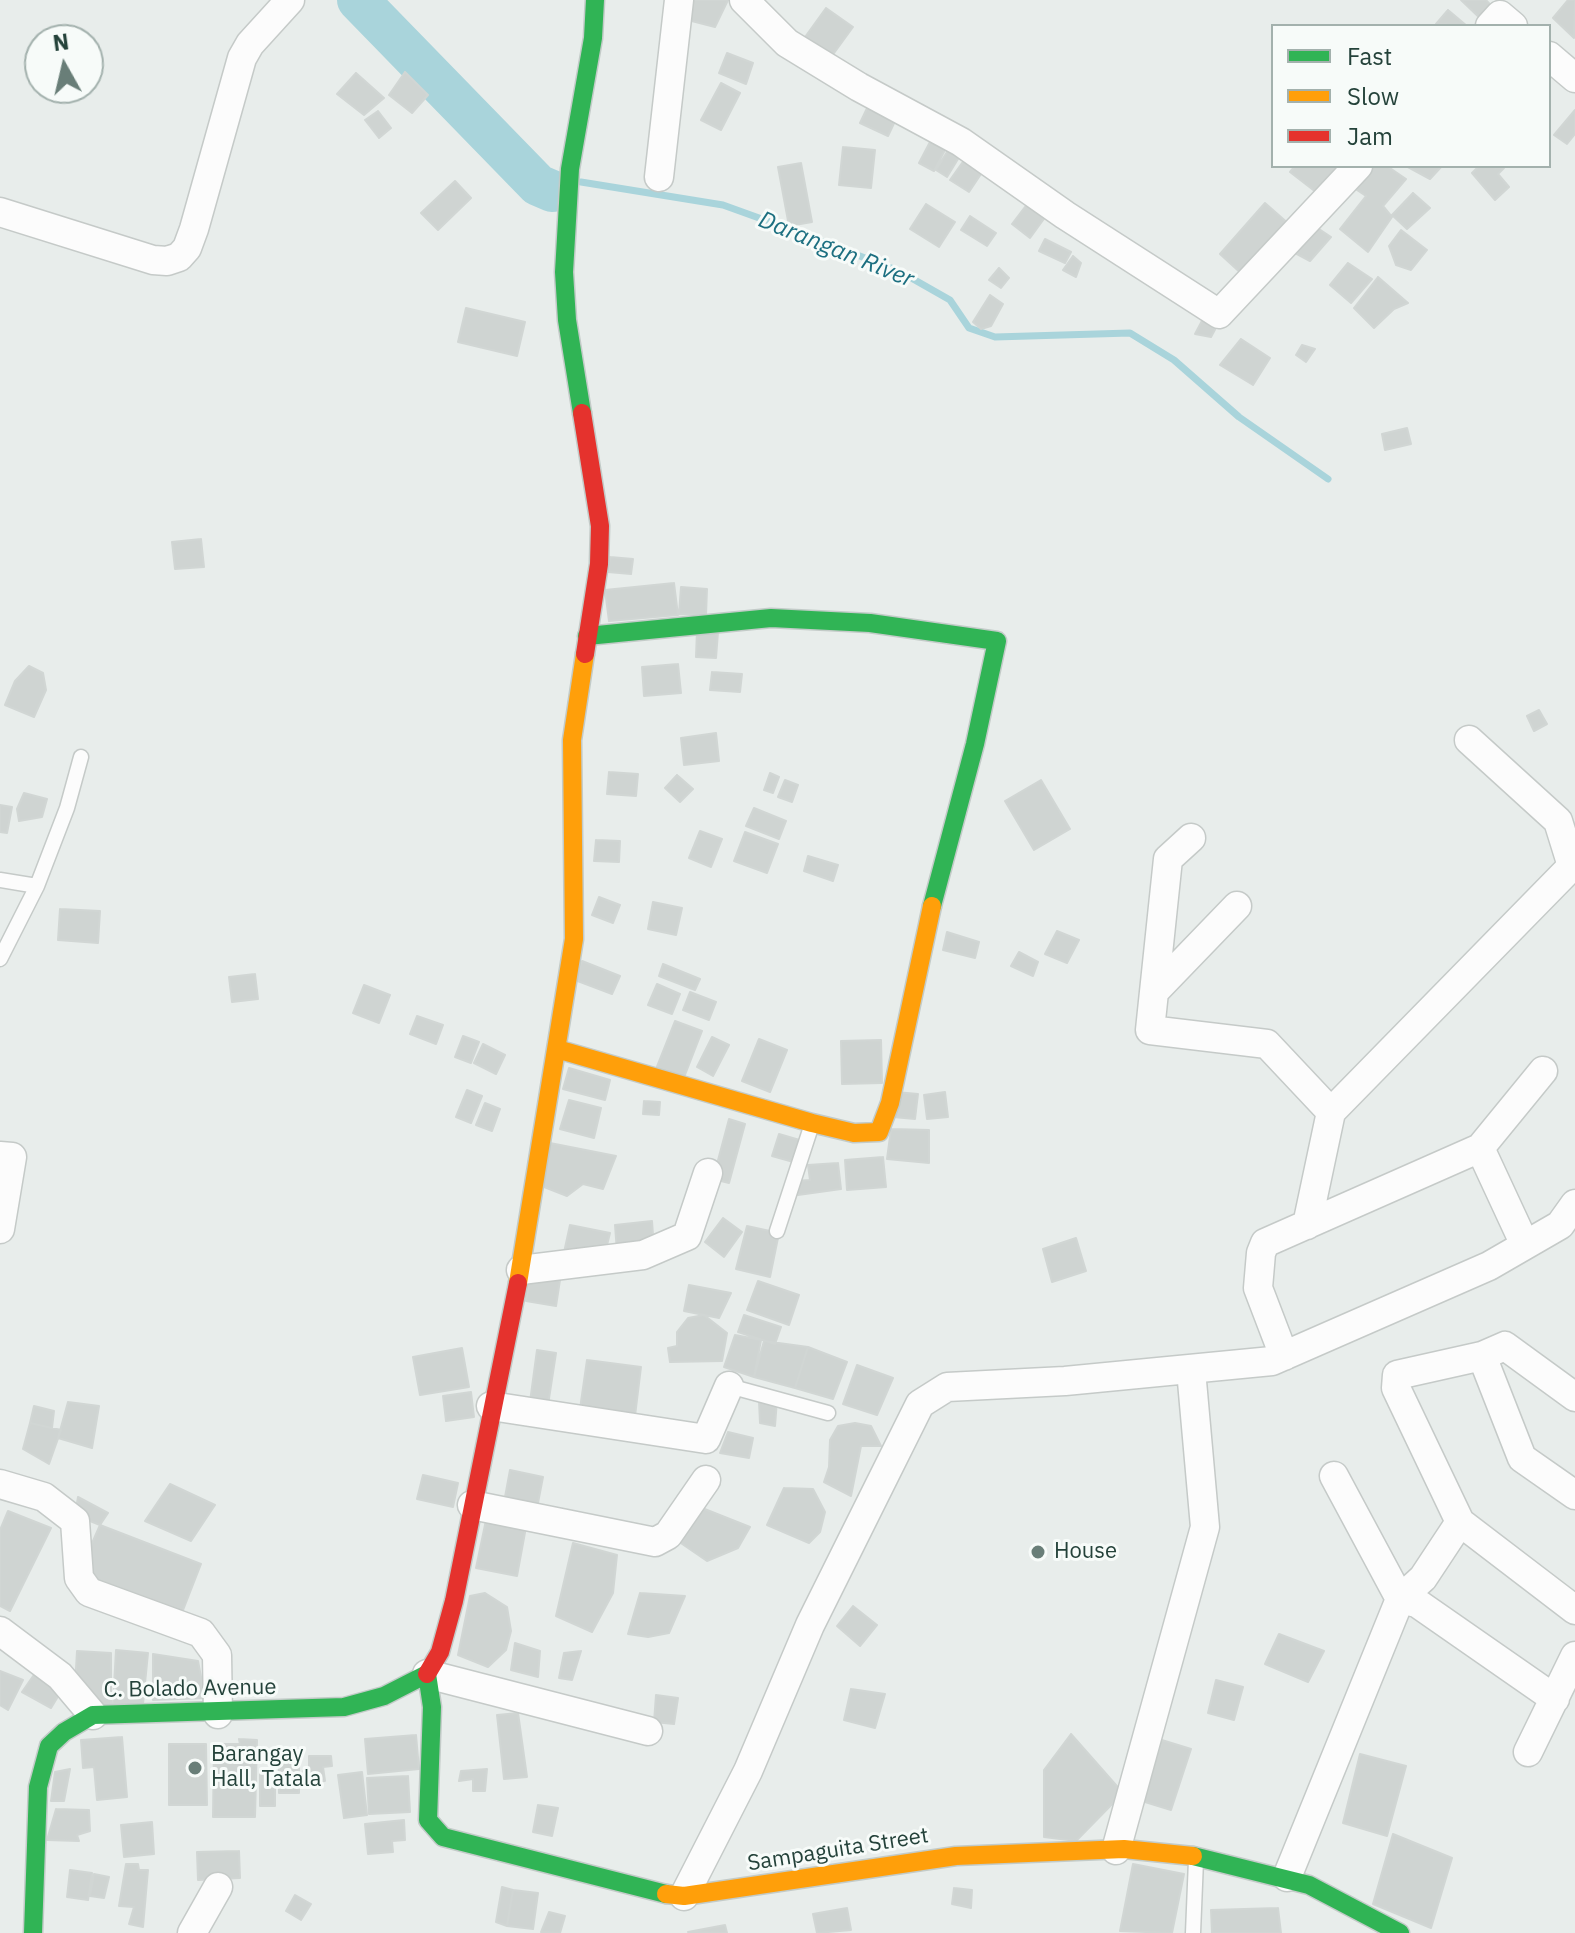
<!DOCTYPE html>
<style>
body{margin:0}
#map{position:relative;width:1575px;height:1933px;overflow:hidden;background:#e8edeb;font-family:"IBM Plex Sans",sans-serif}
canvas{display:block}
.legend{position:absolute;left:1271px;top:24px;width:280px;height:144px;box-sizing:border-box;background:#f7fbf9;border:2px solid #a3b1ad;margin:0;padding:10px 14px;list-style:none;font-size:24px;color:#24423a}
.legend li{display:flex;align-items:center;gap:16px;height:40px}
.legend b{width:40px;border:2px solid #a3b1ad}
.north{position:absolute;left:24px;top:24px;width:80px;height:80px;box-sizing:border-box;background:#f7fbf9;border:2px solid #a3b1ad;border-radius:50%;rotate:352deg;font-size:22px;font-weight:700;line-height:32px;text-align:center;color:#24423a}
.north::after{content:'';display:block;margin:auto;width:28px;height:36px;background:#697e78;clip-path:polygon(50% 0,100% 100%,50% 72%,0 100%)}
</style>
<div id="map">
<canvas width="1575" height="1933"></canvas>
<ul class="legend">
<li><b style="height:10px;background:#30b455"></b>Fast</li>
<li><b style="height:10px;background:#ff9f0a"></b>Slow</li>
<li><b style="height:10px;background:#e5322d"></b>Jam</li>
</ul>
<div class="north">N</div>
</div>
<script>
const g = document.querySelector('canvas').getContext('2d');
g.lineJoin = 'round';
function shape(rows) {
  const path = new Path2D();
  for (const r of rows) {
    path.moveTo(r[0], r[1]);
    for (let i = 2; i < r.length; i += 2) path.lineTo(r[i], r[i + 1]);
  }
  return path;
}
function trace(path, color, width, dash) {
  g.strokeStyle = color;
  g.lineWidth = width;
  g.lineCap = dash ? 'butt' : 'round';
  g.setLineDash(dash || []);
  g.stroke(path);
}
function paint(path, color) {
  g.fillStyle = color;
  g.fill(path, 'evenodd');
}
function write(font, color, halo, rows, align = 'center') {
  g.font = font + ' "IBM Plex Sans",sans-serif';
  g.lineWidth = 6;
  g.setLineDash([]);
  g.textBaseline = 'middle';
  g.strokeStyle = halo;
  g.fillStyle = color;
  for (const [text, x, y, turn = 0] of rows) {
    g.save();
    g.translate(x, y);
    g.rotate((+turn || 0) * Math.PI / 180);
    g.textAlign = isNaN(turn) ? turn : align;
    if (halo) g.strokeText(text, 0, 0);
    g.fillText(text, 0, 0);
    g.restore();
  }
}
const stream = shape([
 [581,182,723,205,784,227,899,271,950,300,969,328,995,337,1130,333,1174,360,1239,417,1328,479]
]);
const river = shape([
 [358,0,538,185,552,191]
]);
const building = shape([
 [680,0,728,0,715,27,680,18,680,0],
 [1461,0,1486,0,1499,14,1485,23,1461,0],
 [1568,0,1575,0,1574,38,1553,18,1568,0],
 [826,8,853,27,829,60,800,44,826,8],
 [1448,10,1467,26,1436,24,1448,10],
 [727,53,753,63,746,84,719,73,727,53],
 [405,72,428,95,412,113,389,95,405,72],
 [356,73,384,98,364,115,337,94,356,73],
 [721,83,740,93,721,130,701,120,721,83],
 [869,104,897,117,888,136,860,123,869,104],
 [1575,110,1575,134,1567,144,1554,135,1575,110],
 [378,111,391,128,379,138,365,120,378,111],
 [931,140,946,148,934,171,919,163,931,140],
 [843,147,875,150,871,188,839,185,843,147],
 [950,147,961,154,947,177,936,170,950,147],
 [967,156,985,168,969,192,950,180,967,156],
 [801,163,812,222,789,226,778,167,801,163],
 [1295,166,1341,166,1321,196,1290,172,1295,166],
 [1369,166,1387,166,1406,179,1383,206,1392,217,1368,252,1340,229,1366,196,1351,186,1369,166],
 [1406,166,1442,166,1430,179,1406,166],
 [1479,166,1504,168,1498,174,1509,187,1495,200,1472,173,1479,166],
 [455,181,471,198,438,230,421,213,455,181],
 [1413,193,1430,208,1407,229,1392,215,1413,193],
 [1028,203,1046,216,1030,238,1012,224,1028,203],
 [1265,203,1290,225,1244,276,1220,254,1265,203],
 [926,204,955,222,939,247,910,229,926,204],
 [970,216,996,233,987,246,961,230,970,216],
 [1316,227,1331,237,1310,261,1295,253,1316,227],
 [1401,230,1427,250,1411,270,1396,265,1389,246,1401,230],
 [1045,239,1071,252,1065,263,1039,251,1045,239],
 [1073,256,1081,263,1076,277,1063,270,1073,256],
 [1348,263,1372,279,1351,303,1330,285,1348,263],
 [999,268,1009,278,1001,288,989,280,999,268],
 [1378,277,1408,303,1394,309,1374,328,1354,308,1378,277],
 [990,295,1003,304,991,326,981,329,973,322,990,295],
 [466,308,525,322,517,356,458,342,466,308],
 [1204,317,1218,324,1211,337,1195,334,1204,317],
 [1241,339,1270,358,1253,385,1220,365,1241,339],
 [1302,345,1315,349,1306,362,1296,355,1302,345],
 [1407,428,1411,444,1385,450,1382,434,1407,428],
 [201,539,204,567,175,569,172,542,201,539],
 [610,557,633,559,631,574,608,572,610,557],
 [674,583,678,615,609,621,605,590,674,583],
 [681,587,707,589,706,615,679,614,681,587],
 [697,630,718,632,716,658,696,657,697,630],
 [678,664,681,693,644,696,642,667,678,664],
 [29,666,43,673,46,690,34,717,5,705,15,681,29,666],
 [712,672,742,674,740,692,710,690,712,672],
 [1539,710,1547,724,1534,731,1527,716,1539,710],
 [716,733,719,761,684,765,681,738,716,733],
 [609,772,638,774,636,796,607,794,609,772],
 [770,773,779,777,773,793,764,790,770,773],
 [677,775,693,789,680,802,665,788,677,775],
 [785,780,798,785,792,802,778,797,785,780],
 [1041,780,1070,829,1034,850,1005,801,1041,780],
 [24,793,47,799,42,817,19,821,17,809,24,793],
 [0,805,12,807,7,833,0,832,0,805],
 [754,808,786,821,779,839,746,826,754,808],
 [700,831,722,839,711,867,689,858,700,831],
 [745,832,778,844,767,873,734,861,745,832],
 [596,840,620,841,619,862,594,861,596,840],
 [808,856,838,865,833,881,804,871,808,856],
 [599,897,620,905,613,923,592,915,599,897],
 [653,902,682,908,676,935,648,929,653,902],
 [60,909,100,911,98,943,58,940,60,909],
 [1057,931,1079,940,1067,963,1045,954,1057,931],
 [947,932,979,942,975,958,943,950,947,932],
 [1019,952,1038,962,1033,976,1011,966,1019,952],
 [582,961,620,976,612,994,575,980,582,961],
 [663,964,700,979,695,990,659,976,663,964],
 [255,974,258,999,232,1002,229,977,255,974],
 [657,984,680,994,672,1014,648,1005,657,984],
 [364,985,390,995,379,1023,353,1013,364,985],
 [690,992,716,1002,709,1020,683,1010,690,992],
 [417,1016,443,1025,436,1044,410,1034,417,1016],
 [675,1021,702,1031,683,1080,656,1069,675,1021],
 [463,1036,479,1042,471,1063,455,1057,463,1036],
 [712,1037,729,1045,713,1076,697,1067,712,1037],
 [759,1039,787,1050,770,1092,742,1081,759,1039],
 [881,1040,882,1083,842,1084,841,1041,881,1040],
 [483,1044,505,1055,496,1074,474,1063,483,1044],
 [569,1068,610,1080,605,1100,563,1089,569,1068],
 [467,1090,482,1096,471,1123,456,1117,467,1090],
 [896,1092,918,1094,915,1119,893,1117,896,1092],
 [945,1092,948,1117,927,1119,924,1095,945,1092],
 [569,1100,601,1108,594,1138,560,1129,569,1100],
 [644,1101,660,1102,659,1115,643,1114,644,1101],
 [485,1103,500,1109,492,1131,476,1125,485,1103],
 [729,1119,745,1124,729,1183,713,1179,729,1119],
 [891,1129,929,1130,929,1163,887,1159,891,1129],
 [779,1134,803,1141,797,1163,772,1156,779,1134],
 [550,1143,616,1156,603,1189,583,1184,567,1196,539,1185,550,1143],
 [883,1157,886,1187,847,1190,845,1160,883,1157],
 [838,1163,841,1189,798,1195,795,1181,810,1180,808,1165,838,1163],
 [723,1218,742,1232,724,1257,705,1242,723,1218],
 [652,1221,654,1249,617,1252,615,1225,652,1221],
 [570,1225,610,1233,602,1265,563,1257,570,1225],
 [747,1226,779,1233,770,1277,736,1269,747,1226],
 [1076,1238,1086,1271,1052,1282,1043,1249,1076,1238],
 [530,1275,560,1280,556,1306,526,1301,530,1275],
 [758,1281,799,1295,789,1325,747,1310,758,1281],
 [689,1285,731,1293,719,1318,684,1311,689,1285],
 [704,1315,727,1333,722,1361,670,1362,668,1348,677,1346,677,1332,688,1318,704,1315],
 [744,1315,781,1327,775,1344,738,1332,744,1315],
 [735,1335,761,1340,754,1377,724,1367,735,1335],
 [764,1341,808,1347,795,1388,754,1377,764,1341],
 [808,1347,847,1362,833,1399,795,1388,808,1347],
 [462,1348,469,1387,420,1395,413,1357,462,1348],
 [537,1350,556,1353,548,1405,530,1402,537,1350],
 [587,1360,641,1367,635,1416,580,1409,587,1360],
 [857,1365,893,1378,877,1415,843,1404,857,1365],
 [471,1392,474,1417,446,1421,443,1396,471,1392],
 [777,1400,775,1426,760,1423,759,1401,777,1400],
 [68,1402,99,1406,92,1448,58,1438,68,1402],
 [34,1406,54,1411,52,1428,30,1423,34,1406],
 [30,1423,61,1430,49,1464,23,1449,30,1423],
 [855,1423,871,1426,881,1446,861,1446,851,1496,824,1482,829,1467,830,1440,838,1426,855,1423],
 [728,1432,753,1438,749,1458,720,1453,728,1432],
 [510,1470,543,1477,537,1508,505,1497,510,1470],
 [423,1475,458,1483,453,1507,417,1499,423,1475],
 [170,1484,215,1505,191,1541,145,1521,170,1484],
 [784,1488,813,1489,825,1512,820,1532,809,1543,767,1525,784,1488],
 [78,1497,108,1513,100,1525,75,1515,78,1497],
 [692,1504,750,1527,738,1548,707,1561,672,1537,692,1504],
 [8,1511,51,1528,10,1611,0,1606,0,1530,8,1511],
 [486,1520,526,1527,517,1576,476,1568,486,1520],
 [100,1525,201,1564,178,1623,74,1584,100,1525],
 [573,1543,617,1555,613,1593,592,1632,556,1616,573,1543],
 [485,1593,507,1607,511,1631,506,1650,488,1667,458,1655,470,1596,485,1593],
 [640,1593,685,1596,669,1633,648,1637,628,1634,640,1593],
 [853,1606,877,1625,860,1646,837,1626,853,1606],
 [1279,1634,1324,1651,1308,1682,1265,1664,1279,1634],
 [515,1643,540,1651,538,1677,511,1670,515,1643],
 [116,1650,148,1653,143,1704,113,1704,116,1650],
 [77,1651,111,1653,111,1707,74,1704,77,1651],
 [581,1651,572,1680,559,1678,564,1653,581,1651],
 [153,1654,198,1661,205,1698,153,1700,153,1654],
 [38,1669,68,1680,51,1708,22,1692,38,1669],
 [0,1671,23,1680,8,1710,0,1705,0,1671],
 [1216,1680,1243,1687,1234,1720,1208,1713,1216,1680],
 [851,1689,885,1694,875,1728,844,1720,851,1689],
 [656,1695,678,1698,674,1724,654,1722,656,1695],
 [518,1713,527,1777,504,1779,497,1715,518,1713],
 [1071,1734,1123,1793,1076,1841,1044,1837,1044,1770,1071,1734],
 [416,1735,419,1769,368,1774,365,1739,416,1735],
 [122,1737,127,1797,97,1800,94,1767,83,1768,81,1740,122,1737],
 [1152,1737,1191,1749,1171,1810,1132,1798,1152,1737],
 [239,1739,257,1740,255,1817,213,1817,214,1744,240,1744,239,1739],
 [169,1744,206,1744,207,1805,169,1805,169,1744],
 [299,1749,299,1793,279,1793,279,1750,299,1749],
 [1360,1754,1406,1766,1387,1836,1343,1823,1360,1754],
 [309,1756,331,1756,332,1766,323,1767,325,1781,304,1783,303,1771,309,1770,309,1756],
 [70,1769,64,1801,51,1801,55,1772,70,1769],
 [487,1769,485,1791,473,1791,473,1779,459,1781,461,1771,487,1769],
 [362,1772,367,1815,344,1818,338,1775,362,1772],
 [260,1773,275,1773,275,1806,260,1806,260,1773],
 [408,1776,410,1812,369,1814,367,1778,408,1776],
 [538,1805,558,1808,552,1836,533,1832,538,1805],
 [56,1809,89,1810,90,1831,77,1835,79,1841,47,1840,56,1809],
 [404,1820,405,1840,392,1841,393,1852,368,1854,365,1824,404,1820],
 [152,1822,154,1854,124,1857,121,1825,152,1822],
 [1393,1834,1452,1858,1431,1928,1373,1904,1393,1834],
 [239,1851,240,1878,198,1880,197,1852,239,1851],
 [126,1864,138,1864,139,1870,148,1870,143,1927,129,1924,134,1907,119,1906,126,1864],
 [1133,1864,1184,1874,1172,1933,1120,1931,1133,1864],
 [70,1870,92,1873,88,1900,67,1897,70,1870],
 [94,1874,109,1877,104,1898,90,1896,94,1874],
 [502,1887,513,1890,507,1926,496,1922,502,1887],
 [954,1888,972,1890,971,1908,952,1904,954,1888],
 [513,1890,538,1893,533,1929,507,1926,513,1890],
 [295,1895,311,1904,301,1920,286,1911,295,1895],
 [847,1908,851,1930,817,1933,813,1914,847,1908],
 [1278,1908,1281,1933,1212,1933,1211,1910,1278,1908],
 [549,1912,565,1916,560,1933,541,1932,549,1912],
 [725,1925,727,1933,688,1932,725,1925]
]);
const lane = shape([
 [0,880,37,886],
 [0,959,37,886,67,808,81,757],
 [777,1231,812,1124],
 [729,1386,828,1413],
 [1193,1933,1196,1860]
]);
const street = shape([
 [744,0,787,43,859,87,961,142,1065,215,1219,314,1358,166],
 [1490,26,1500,15,1513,26],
 [1549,56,1575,78],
 [659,177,679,0],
 [0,212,153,260,167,261,179,257,187,248,194,229,242,58,250,44,290,0],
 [1191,838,1168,859,1150,1030,1267,1044,1331,1112],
 [1154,992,1237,906],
 [1480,1148,1525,1245],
 [0,1156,12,1157,0,1229],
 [1307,1225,1331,1112,1572,866,1558,821,1469,740],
 [521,1270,643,1255,687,1236,708,1173],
 [1284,1356,1258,1288,1261,1253,1265,1243,1480,1148,1543,1071],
 [1482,1356,1522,1458,1575,1495],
 [1575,1397,1505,1346,1482,1356,1397,1375,1396,1388,1460,1522,1575,1610],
 [491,1406,706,1439,729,1386],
 [1334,1476,1400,1599,1417,1603,1555,1699],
 [0,1484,44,1497,75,1521,79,1578,89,1592,201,1633,217,1655,218,1714],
 [472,1505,655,1542,668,1535,706,1480],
 [0,1631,60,1676,93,1715],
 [427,1674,648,1731],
 [1528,1752,1575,1656],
 [1116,1850,1205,1527,1191,1370],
 [1287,1877,1400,1599,1423,1578,1460,1522],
 [684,1896,748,1771,810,1625,920,1404,947,1387,1065,1381,1272,1361,1489,1266,1560,1225,1575,1204],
 [192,1933,218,1887]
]);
const fast = shape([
 [582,413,567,320,564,272,570,169,593,38,595,0],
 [587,636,771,618,870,623,997,641,975,744,932,906],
 [427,1674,432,1707,428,1820,443,1837,666,1894],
 [1193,1856,1309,1885,1400,1933],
 [33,1933,38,1787,49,1746,64,1732,93,1715,344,1707,384,1696,427,1674]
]);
const slow = shape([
 [557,1049,812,1123,854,1133,879,1132,890,1103,932,906],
 [518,1283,574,939,572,740,585,654],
 [666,1894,684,1896,956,1856,1124,1849,1193,1856]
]);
const jam = shape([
 [582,413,600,526,599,564,585,654],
 [427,1674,440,1652,454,1601,518,1283]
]);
const markers = [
 [1038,1552,8,"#697e78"],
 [195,1768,8,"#697e78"]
];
const poiNames = [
 ["House",1054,1552],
 ["Barangay",211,1755],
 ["Hall, Tatala",211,1780]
];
const streetNames = [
 ["C. Bolado Avenue",190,1689,-1],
 ["Sampaguita Street",838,1850,-9]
];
const waterNames = [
 ["Darangan River",836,250,22]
];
trace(stream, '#a9d4db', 7);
trace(river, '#a9d4db', 42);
paint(building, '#cfd4d2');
trace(building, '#d1d6d4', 2);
trace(lane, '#c5cac8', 17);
trace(street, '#c5cac8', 31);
trace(fast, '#c3cbc8', 21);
trace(slow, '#c3cbc8', 21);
trace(jam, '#c3cbc8', 21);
trace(lane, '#fcfcfc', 14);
trace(street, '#fcfcfc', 28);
trace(fast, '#30b455', 18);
trace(slow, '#ff9f0a', 18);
trace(jam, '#e5322d', 18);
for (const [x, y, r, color] of markers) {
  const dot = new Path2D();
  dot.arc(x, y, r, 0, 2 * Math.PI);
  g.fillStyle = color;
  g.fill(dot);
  trace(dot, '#f7fbf9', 3);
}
write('22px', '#24423a', '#f7fbf9', poiNames, 'left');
write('22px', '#24423a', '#f7fbf9', streetNames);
write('italic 24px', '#1c6f80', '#f7fbf9', waterNames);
</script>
